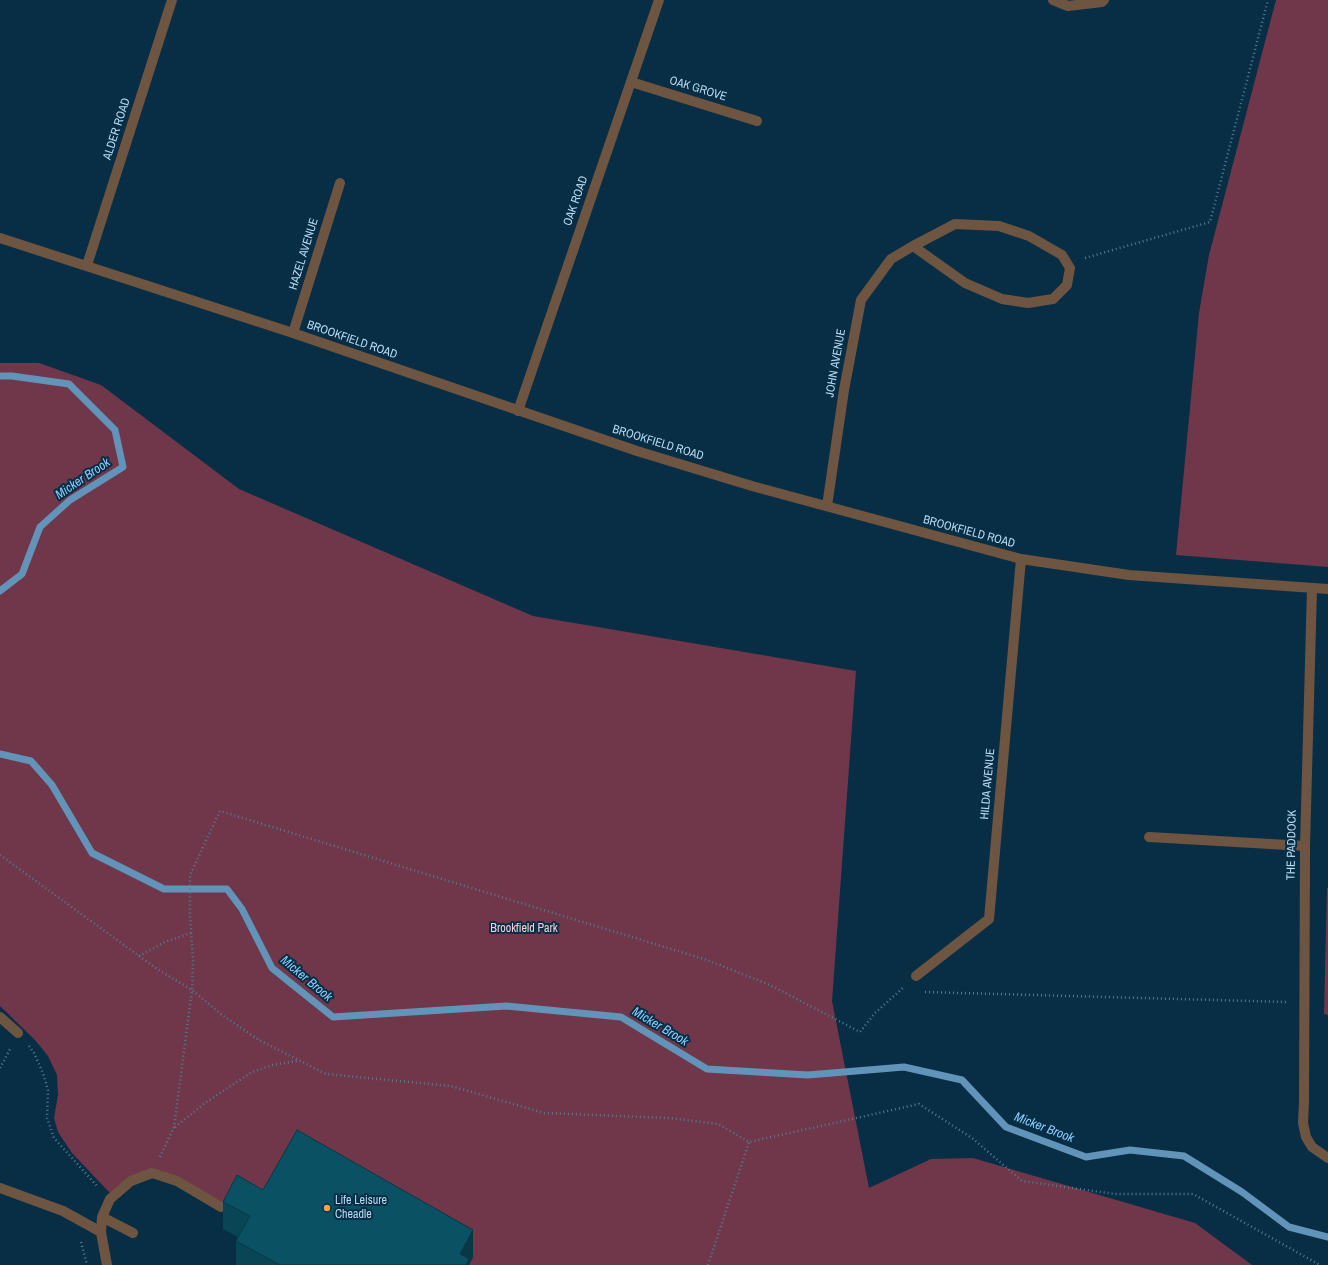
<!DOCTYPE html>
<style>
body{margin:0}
canvas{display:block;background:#072e45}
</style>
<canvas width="1328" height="1265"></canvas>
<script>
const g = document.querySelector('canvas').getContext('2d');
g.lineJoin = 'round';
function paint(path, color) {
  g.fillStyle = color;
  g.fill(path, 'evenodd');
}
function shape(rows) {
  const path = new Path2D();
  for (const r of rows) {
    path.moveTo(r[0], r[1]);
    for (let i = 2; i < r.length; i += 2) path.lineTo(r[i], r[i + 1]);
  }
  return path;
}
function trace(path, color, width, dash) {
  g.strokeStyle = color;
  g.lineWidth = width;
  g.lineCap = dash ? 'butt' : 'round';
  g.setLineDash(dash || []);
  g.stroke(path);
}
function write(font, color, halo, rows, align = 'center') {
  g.font = font + ' "Archivo Narrow",sans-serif';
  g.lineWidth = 4;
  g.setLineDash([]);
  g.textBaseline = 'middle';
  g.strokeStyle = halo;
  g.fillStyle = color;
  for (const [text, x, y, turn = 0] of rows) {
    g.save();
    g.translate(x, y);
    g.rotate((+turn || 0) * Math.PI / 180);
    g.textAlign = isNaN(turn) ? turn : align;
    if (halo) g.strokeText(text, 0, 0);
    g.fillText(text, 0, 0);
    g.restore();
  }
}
const green = shape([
 [1276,0,1328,0,1328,567,1176,555,1199,313,1209,255],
 [0,363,39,363,101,385,239,489,533,616,856,671,832,1001,869,1188,931,1159,973,1158,1195,1223,1252,1265,468,1265,473,1257,232,1213,152,1173,110,1193,72,1153,58,1132,54,1118,58,1095,57,1075,48,1056,35,1040,0,1006],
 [1327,888,1328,888,1328,1015,1324,1014]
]);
const stream = shape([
 [0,376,12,376,69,384,115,430,123,467,70,500,40,527,22,574,0,591],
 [0,754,31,761,52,785,92,853,164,889,227,889,242,909,272,968,333,1017,506,1006,621,1017,707,1069,808,1075,904,1067,962,1080,1006,1127,1086,1157,1130,1150,1184,1156,1242,1192,1289,1227,1328,1237]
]);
const path = shape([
 [1085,258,1210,222,1268,0],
 [0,855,157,969,192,990,222,1015,259,1040,326,1074,451,1086,544,1113,669,1118,718,1124,749,1142,919,1104,972,1138,1022,1181,1115,1194,1193,1194,1320,1265],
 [139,956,165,942,191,933],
 [925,992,1287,1002],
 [29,1046,34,1053,43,1073,48,1090,47,1118,54,1138,98,1187],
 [0,1068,10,1049],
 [175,1127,205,1103,252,1072,272,1065,297,1061],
 [160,1157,174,1127,192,990,193,960,190,914,190,875,220,811,707,960,770,985,860,1032,875,1013,904,987],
 [81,1242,87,1265],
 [708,1265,749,1142]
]);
const service = shape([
 [0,1017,18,1033],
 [1304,1102,1303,1123,1306,1137,1312,1147,1328,1158],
 [0,1188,63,1211,101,1232],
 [102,1217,133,1233],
 [107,1265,101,1232,102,1217,110,1199,131,1181,152,1173,177,1181,221,1207]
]);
const minor = shape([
 [1053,0,1068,6,1102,2,1104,0],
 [631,82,757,121],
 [0,238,293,333,637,451,752,486,1021,559,1129,575,1328,589],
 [87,265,172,0],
 [293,333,340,183],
 [518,411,659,0],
 [827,506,844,390,861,300,891,259,913,246,955,224,999,226,1029,236,1062,255,1070,268,1067,285,1053,299,1028,303,1002,299,965,283,913,246],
 [1149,837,1305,846],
 [916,976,989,919,1021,559],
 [1304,1102,1305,846,1312,588]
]);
const wall = shape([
 [263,1190,473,1257,469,1265,236,1265,236,1241,238,1237,223,1229,223,1202]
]);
const shadedWall = shape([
 [473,1230,473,1257,469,1265,460,1265,460,1254]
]);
const building = shape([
 [297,1130,473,1230,460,1254,469,1259,466,1265,280,1265,236,1241,250,1216,223,1202,237,1175,263,1190,297,1130]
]);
const markers = [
 [327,1208,4,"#f9a04d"]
];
const streetNames = [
 ["OAK GROVE",698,89,17],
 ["ALDER ROAD",117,129,-72],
 ["OAK ROAD",576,201,-71],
 ["HAZEL AVENUE",304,254,-73],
 ["BROOKFIELD ROAD",352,340,19],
 ["JOHN AVENUE",836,363,-80],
 ["BROOKFIELD ROAD",658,443,17],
 ["BROOKFIELD ROAD",969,532,15],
 ["HILDA AVENUE",988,784,-85],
 ["THE PADDOCK",1292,845,-89]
];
const parkNames = [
 ["Brookfield Park",524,929]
];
const poiNames = [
 ["Life Leisure",335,1201],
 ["Cheadle",335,1215]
];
const waterNames = [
 ["Micker Brook",83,479,-34],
 ["Micker Brook",306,979,40],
 ["Micker Brook",660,1027,31],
 ["Micker Brook",1044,1128,21]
];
paint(green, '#6f3749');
trace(stream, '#6194b8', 7);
trace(path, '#557a92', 2.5, [1, 3]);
trace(service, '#6d5541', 10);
trace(minor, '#6d5541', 10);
paint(wall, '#084655');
paint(shadedWall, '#063945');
paint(building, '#095163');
trace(building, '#063945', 1);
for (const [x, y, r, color] of markers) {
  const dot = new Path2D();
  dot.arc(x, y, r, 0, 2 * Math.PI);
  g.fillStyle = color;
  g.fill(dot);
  trace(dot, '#072e45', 1.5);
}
write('12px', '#b7d9f2', '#072e45', streetNames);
write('12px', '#f8d0da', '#072e45', parkNames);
write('12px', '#b7d9f2', '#072e45', poiNames, 'left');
write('italic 13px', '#8accfb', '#072e45', waterNames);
</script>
